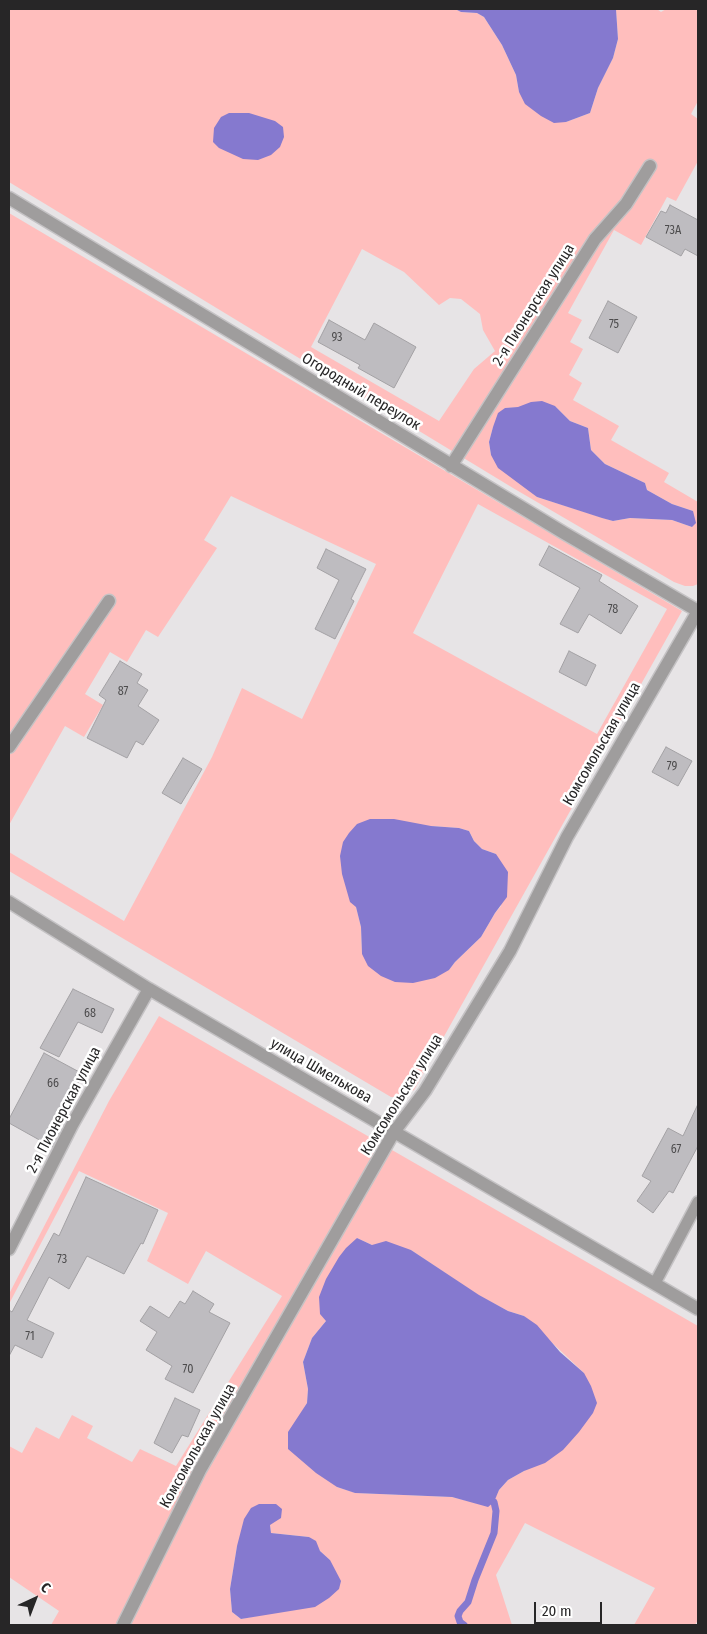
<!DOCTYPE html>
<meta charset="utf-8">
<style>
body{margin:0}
#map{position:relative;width:707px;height:1634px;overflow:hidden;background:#e7e4e6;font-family:"Fira Sans Condensed",sans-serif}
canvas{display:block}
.frame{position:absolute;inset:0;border:10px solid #272627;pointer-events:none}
.north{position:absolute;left:10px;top:1574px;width:50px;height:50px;-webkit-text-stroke:4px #fff;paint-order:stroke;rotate:43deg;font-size:14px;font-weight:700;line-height:20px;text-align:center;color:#272627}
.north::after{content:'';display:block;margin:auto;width:18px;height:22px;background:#272627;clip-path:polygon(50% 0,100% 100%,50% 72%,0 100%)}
.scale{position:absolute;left:534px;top:1602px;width:68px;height:22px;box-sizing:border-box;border:2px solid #272627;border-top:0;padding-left:6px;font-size:15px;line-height:18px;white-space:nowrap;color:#272627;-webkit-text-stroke:4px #fff;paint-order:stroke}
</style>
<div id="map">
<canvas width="707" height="1634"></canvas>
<div class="frame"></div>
<div class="north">С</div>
<div class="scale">20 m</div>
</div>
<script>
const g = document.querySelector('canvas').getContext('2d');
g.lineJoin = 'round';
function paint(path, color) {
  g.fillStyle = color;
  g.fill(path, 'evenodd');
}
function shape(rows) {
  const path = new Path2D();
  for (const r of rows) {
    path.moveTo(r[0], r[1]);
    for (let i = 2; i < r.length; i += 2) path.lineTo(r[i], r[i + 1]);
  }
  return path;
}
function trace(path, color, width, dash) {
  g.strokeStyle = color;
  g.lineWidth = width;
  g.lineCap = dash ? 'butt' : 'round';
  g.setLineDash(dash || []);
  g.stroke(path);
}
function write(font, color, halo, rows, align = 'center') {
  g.font = font + ' "Fira Sans Condensed",sans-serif';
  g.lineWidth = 5;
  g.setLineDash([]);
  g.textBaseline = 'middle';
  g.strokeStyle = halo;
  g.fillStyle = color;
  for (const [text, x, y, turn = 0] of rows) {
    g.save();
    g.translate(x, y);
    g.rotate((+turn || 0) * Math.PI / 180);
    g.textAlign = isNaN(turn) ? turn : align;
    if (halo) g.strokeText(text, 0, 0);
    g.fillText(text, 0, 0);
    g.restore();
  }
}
const green = shape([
 [9,9,455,9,461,12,477,13,484,17,502,45,516,75,519,92,566,122,590,113,598,88,613,58,618,39,616,9,657,9,661,12,666,9,698,9,698,101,691,114,698,119,698,161,676,201,667,197,641,245,614,230,568,313,582,320,570,342,583,349,569,375,582,383,573,400,619,426,611,440,669,473,664,482,698,502,698,584,693,586,685,586,674,582,513,488,9,182],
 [362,249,404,272,439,305,450,298,461,299,480,314,483,330,495,351,474,369,439,421,311,347],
 [555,406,570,421,588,428,591,450,605,464,645,483,647,490,672,504,693,511,692,527,672,520,630,518,613,521,537,497,491,455,489,442,493,427,505,408],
 [9,213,682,611,414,1090,402,1097,391,1097,9,871,9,852,124,921,212,757,242,688,302,719,376,564,231,496,204,540,217,548,158,637,146,630,127,662,110,652,85,694,103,705,84,737,65,726,9,825],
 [478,504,667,609,597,734,413,633],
 [431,826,459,828,469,831,474,841,482,849,496,854,501,906,495,913,481,937,455,962,449,970,362,954,361,927,356,907],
 [159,1016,698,1326,698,1620,695,1625,634,1625,655,1588,525,1523,496,1575,512,1625,51,1625,59,1611,9,1577,9,1446,22,1453,36,1427,59,1439,72,1415,93,1426,87,1438,132,1462,140,1449,176,1466,282,1296,206,1251,188,1284,147,1261,168,1213,79,1171,9,1304,9,1294,109,1101],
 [357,1238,372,1245,411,1250,478,1295,508,1311,524,1316,584,1373,524,1471,508,1480,499,1490,493,1502,488,1506,452,1497,356,1493,337,1487,300,1415,307,1403,308,1389,303,1362,312,1338,326,1321],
 [270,1525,271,1533,309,1537,320,1551,330,1560,271,1613,241,1619,232,1612,230,1589,237,1546]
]);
const water = shape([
 [455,9,616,9,618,39,613,58,598,88,590,113,566,122,554,123,541,116,525,104,519,92,516,75,502,45,484,17,477,13,461,12],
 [229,113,249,113,275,121,283,127,284,137,280,147,271,155,258,160,243,159,219,148,213,142,214,128,221,117],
 [542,401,555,406,570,421,588,428,591,450,605,464,645,483,647,490,672,504,693,511,696,523,692,527,672,520,630,518,613,521,602,518,537,497,498,468,491,455,489,442,493,427,498,413,505,408,518,407,531,402],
 [370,819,394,819,431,826,459,828,469,831,474,841,482,849,496,854,508,872,507,897,495,913,481,937,455,962,449,970,435,978,413,983,395,982,381,976,368,966,362,954,361,927,356,907,350,902,342,874,340,856,343,842,349,833,357,824],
 [357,1238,372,1245,386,1241,411,1250,479,1295,508,1311,524,1316,537,1325,560,1352,584,1373,591,1386,597,1403,593,1413,579,1432,563,1450,545,1463,524,1471,508,1480,499,1490,494,1502,488,1507,452,1497,355,1493,337,1487,316,1473,288,1449,288,1432,307,1403,308,1389,303,1362,312,1338,326,1321,320,1314,319,1297,326,1279,339,1257,346,1248],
 [259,1504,276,1504,282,1509,281,1518,270,1525,271,1533,309,1537,316,1541,320,1551,330,1560,341,1581,339,1589,329,1598,315,1607,241,1619,232,1612,230,1589,237,1546,244,1519,251,1508]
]);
const stream = shape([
 [464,1625,460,1622,458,1616,460,1611,468,1602,475,1580,494,1533,496,1511,494,1502]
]);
const building = shape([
 [670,205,698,220,698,256,685,249,681,256,646,237,661,211,666,213,670,205],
 [608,301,637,317,618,353,589,338,608,301],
 [329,320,365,340,374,323,416,347,394,388,358,368,360,365,318,342,329,320],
 [549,546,602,575,599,581,638,606,621,634,589,614,578,633,560,624,580,588,539,565,549,546],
 [326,549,366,569,351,599,354,601,335,639,315,629,339,580,317,568,326,549],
 [569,651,596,665,586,686,559,672,569,651],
 [120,661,142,674,137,683,148,690,138,706,159,720,143,745,136,741,127,758,87,738,106,700,99,695,120,661],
 [666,747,692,761,678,786,652,772,666,747],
 [183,758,202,769,181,804,162,793,183,758],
 [73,989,114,1009,102,1033,78,1022,59,1057,40,1048,73,989],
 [44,1053,83,1074,60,1117,65,1120,52,1147,9,1123,9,1119,44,1053],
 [698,1104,698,1146,673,1193,669,1191,653,1213,637,1201,651,1181,642,1176,668,1128,683,1136,698,1104],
 [86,1177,158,1210,143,1244,141,1243,124,1274,87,1256,69,1289,49,1277,27,1320,54,1333,42,1358,15,1345,9,1356,9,1310,12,1312,54,1233,59,1236,86,1177],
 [193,1291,214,1304,209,1312,230,1323,193,1393,165,1379,172,1366,146,1350,157,1332,140,1321,150,1306,169,1318,180,1301,185,1304,193,1291],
 [175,1398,200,1410,188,1437,182,1435,172,1453,154,1443,175,1398]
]);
const lane = shape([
 [655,1283,698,1202]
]);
const street = shape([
 [9,198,564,533,698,611],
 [451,466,595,239,626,204,650,166],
 [9,747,109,601],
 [9,902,149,989,698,1309],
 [9,1249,72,1125,149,989],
 [123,1625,200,1470,394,1132,425,1091,510,951,567,837,698,611]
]);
const numberNames = [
 ["73А",673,231],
 ["75",614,325],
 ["93",337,338],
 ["78",613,610],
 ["87",123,692],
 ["79",672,767],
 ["68",90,1014],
 ["66",53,1084],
 ["67",676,1150],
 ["73",62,1260],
 ["71",30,1337],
 ["70",188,1370]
];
const streetNames = [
 ["2-я Пионерская улица",534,305,-58],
 ["Огородный переулок",361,392,31],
 ["Комсомольская улица",602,744,-60],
 ["улица Шмелькова",321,1071,30],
 ["Комсомольская улица",402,1095,-58],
 ["2-я Пионерская улица",64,1110,-62],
 ["Комсомольская улица",198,1446,-61]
];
paint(green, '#ffbebd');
paint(water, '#8579cf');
trace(stream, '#8579cf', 7);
paint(building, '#bebcc0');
trace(building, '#a3a1a4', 1);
trace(lane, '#c4c2c4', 14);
trace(street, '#c4c2c4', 15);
trace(lane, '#9f9d9d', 11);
trace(street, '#9f9d9d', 12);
write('12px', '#4d4c4d', null, numberNames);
write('15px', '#272627', '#fff', streetNames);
</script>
